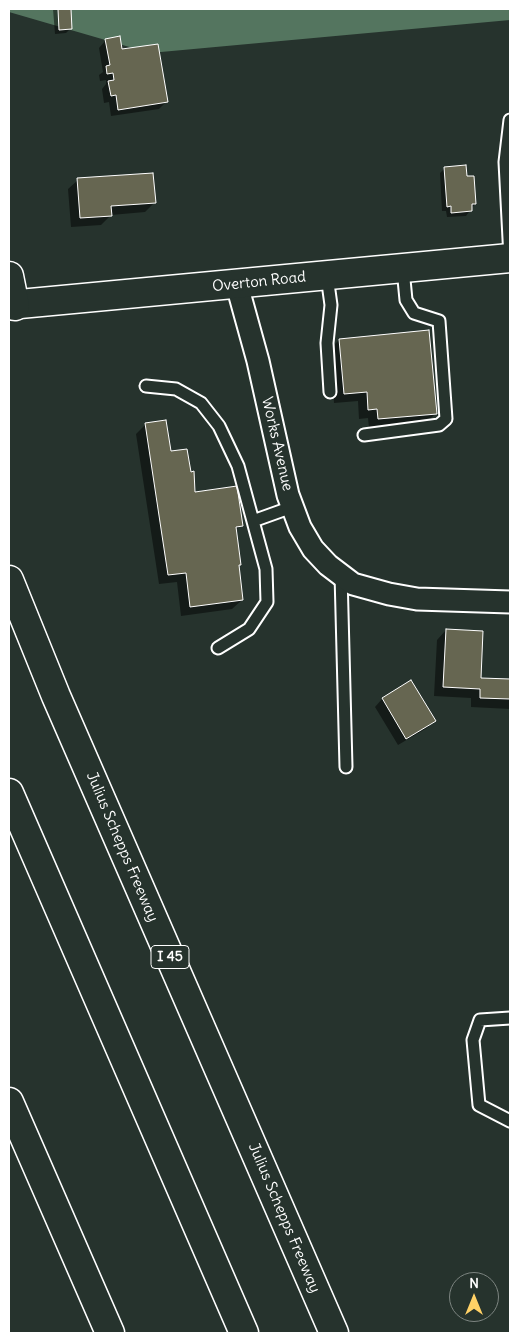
<!DOCTYPE html>
<style>
body{margin:0}
#map{position:relative;width:519px;height:1342px;overflow:hidden;background:#26332d;font-family:Delius,sans-serif}
canvas{display:block}
.frame{position:absolute;inset:0;border:10px solid #fff;pointer-events:none}
.north{position:absolute;left:449px;top:1272px;width:50px;height:50px;box-sizing:border-box;background:#26332d;border:1px solid #7d8581;border-radius:50%;rotate:0deg;font-size:14px;font-weight:700;line-height:20px;text-align:center;color:#fff}
.north::after{content:'';display:block;margin:auto;width:18px;height:22px;background:#ffd166;clip-path:polygon(50% 0,100% 100%,50% 72%,0 100%)}
</style>
<div id="map">
<canvas width="519" height="1342"></canvas>
<div class="frame"></div>
<div class="north">N</div>
</div>
<script>
const g = document.querySelector('canvas').getContext('2d');
g.lineJoin = 'round';
function paint(path, color) {
  g.fillStyle = color;
  g.fill(path, 'evenodd');
}
function shape(rows) {
  const path = new Path2D();
  for (const r of rows) {
    path.moveTo(r[0], r[1]);
    for (let i = 2; i < r.length; i += 2) path.lineTo(r[i], r[i + 1]);
  }
  return path;
}
function trace(path, color, width, dash) {
  g.strokeStyle = color;
  g.lineWidth = width;
  g.lineCap = dash ? 'butt' : 'round';
  g.setLineDash(dash || []);
  g.stroke(path);
}
function write(font, color, halo, rows, align = 'center') {
  g.font = font + ' Delius,sans-serif';
  g.lineWidth = 4;
  g.setLineDash([]);
  g.textBaseline = 'middle';
  g.strokeStyle = halo;
  g.fillStyle = color;
  for (const [text, x, y, turn = 0] of rows) {
    g.save();
    g.translate(x, y);
    g.rotate((+turn || 0) * Math.PI / 180);
    g.textAlign = isNaN(turn) ? turn : align;
    if (halo) g.strokeText(text, 0, 0);
    g.fillText(text, 0, 0);
    g.restore();
  }
}
const green = shape([
 [9,9,510,9,510,20,150,53,9,12]
]);
const shadow = shape([
 [53,9,70,9,71,28,66,33,55,34],
 [106,40,121,51,167,101,159,109,111,116,109,102,104,103,102,89,106,84,106,80,100,81,99,75,103,72,99,48],
 [445,168,465,178,475,204,466,216,447,217,446,211,442,211,440,173],
 [78,180,154,203,145,212,111,215,101,225,71,227,68,189],
 [339,340,436,413,426,423,369,428,368,418,359,419,358,401,334,403,330,349],
 [146,424,170,453,194,493,241,525,235,531,242,600,232,609,181,616,177,582,159,584,136,434],
 [446,630,480,679,510,680,510,709,471,707,471,698,434,696,437,640],
 [411,682,434,720,427,728,398,745,375,707,382,699]
]);
const building = shape([
 [58,9,71,9,72,29,59,30,58,9],
 [120,36,122,49,158,44,168,102,118,110,116,95,111,96,108,81,114,80,113,73,107,74,106,66,110,65,105,39,120,36],
 [466,165,467,176,474,176,476,204,472,204,472,211,451,213,451,206,447,207,444,167,466,165],
 [153,173,156,203,111,206,112,216,80,218,77,178,153,173],
 [429,330,437,414,378,419,377,409,368,410,367,392,344,394,339,339,429,330],
 [166,420,171,451,187,449,191,472,194,471,195,492,237,486,243,526,236,527,241,565,239,565,243,600,190,607,186,573,168,575,145,423,166,420],
 [446,629,483,631,481,678,510,679,510,699,480,698,480,689,443,687,446,629],
 [411,680,436,721,406,739,382,698,411,680]
]);
const lane = shape([
 [510,258,505,162,510,120],
 [327,276,331,305,327,343,330,392],
 [146,386,176,389,201,403,219,426,238,466,266,569,267,602,249,629,218,648],
 [364,435,439,425,446,419,439,321,414,313,406,300,403,269],
 [253,521,292,507],
 [341,574,346,767],
 [510,1018,480,1020,473,1040,479,1105,510,1121]
]);
const street = shape([
 [237,285,258,361,288,495,300,527,313,549,328,565,353,584,389,594,417,599,510,602]
]);
const secondary = shape([
 [9,305,510,258],
 [9,1102,110,1333]
]);
const highway = shape([
 [9,276,15,306],
 [9,580,56,696,334,1333],
 [9,793,244,1333]
]);
const shields = [
 [170,957,38]
];
const shieldNames = [
 ["I 45",170,957]
];
const streetNames = [
 ["Overton Road",259,282,-6],
 ["Works Avenue",277,444,77],
 ["Julius Schepps Freeway",122,847,67],
 ["Julius Schepps Freeway",284,1218,67]
];
paint(green, '#54755f');
paint(shadow, '#0007');
paint(building, '#666651');
trace(building, '#fff', 1);
trace(lane, '#fff', 15);
trace(street, '#fff', 25);
trace(secondary, '#fff', 31);
trace(highway, '#fff', 31);
trace(lane, '#26332d', 11);
trace(street, '#26332d', 21);
trace(secondary, '#26332d', 28);
trace(highway, '#26332d', 28);
for (const [x, y, w] of shields) {
  const box = new Path2D();
  box.roundRect(x - w / 2, y - 11.5, w, 23, 4);
  g.fillStyle = '#26332d';
  g.fill(box);
  trace(box, '#fff', 1);
}
write('bold 14px', '#fff', null, shieldNames);
write('15px', '#fff', '#26332d', streetNames);
</script>
